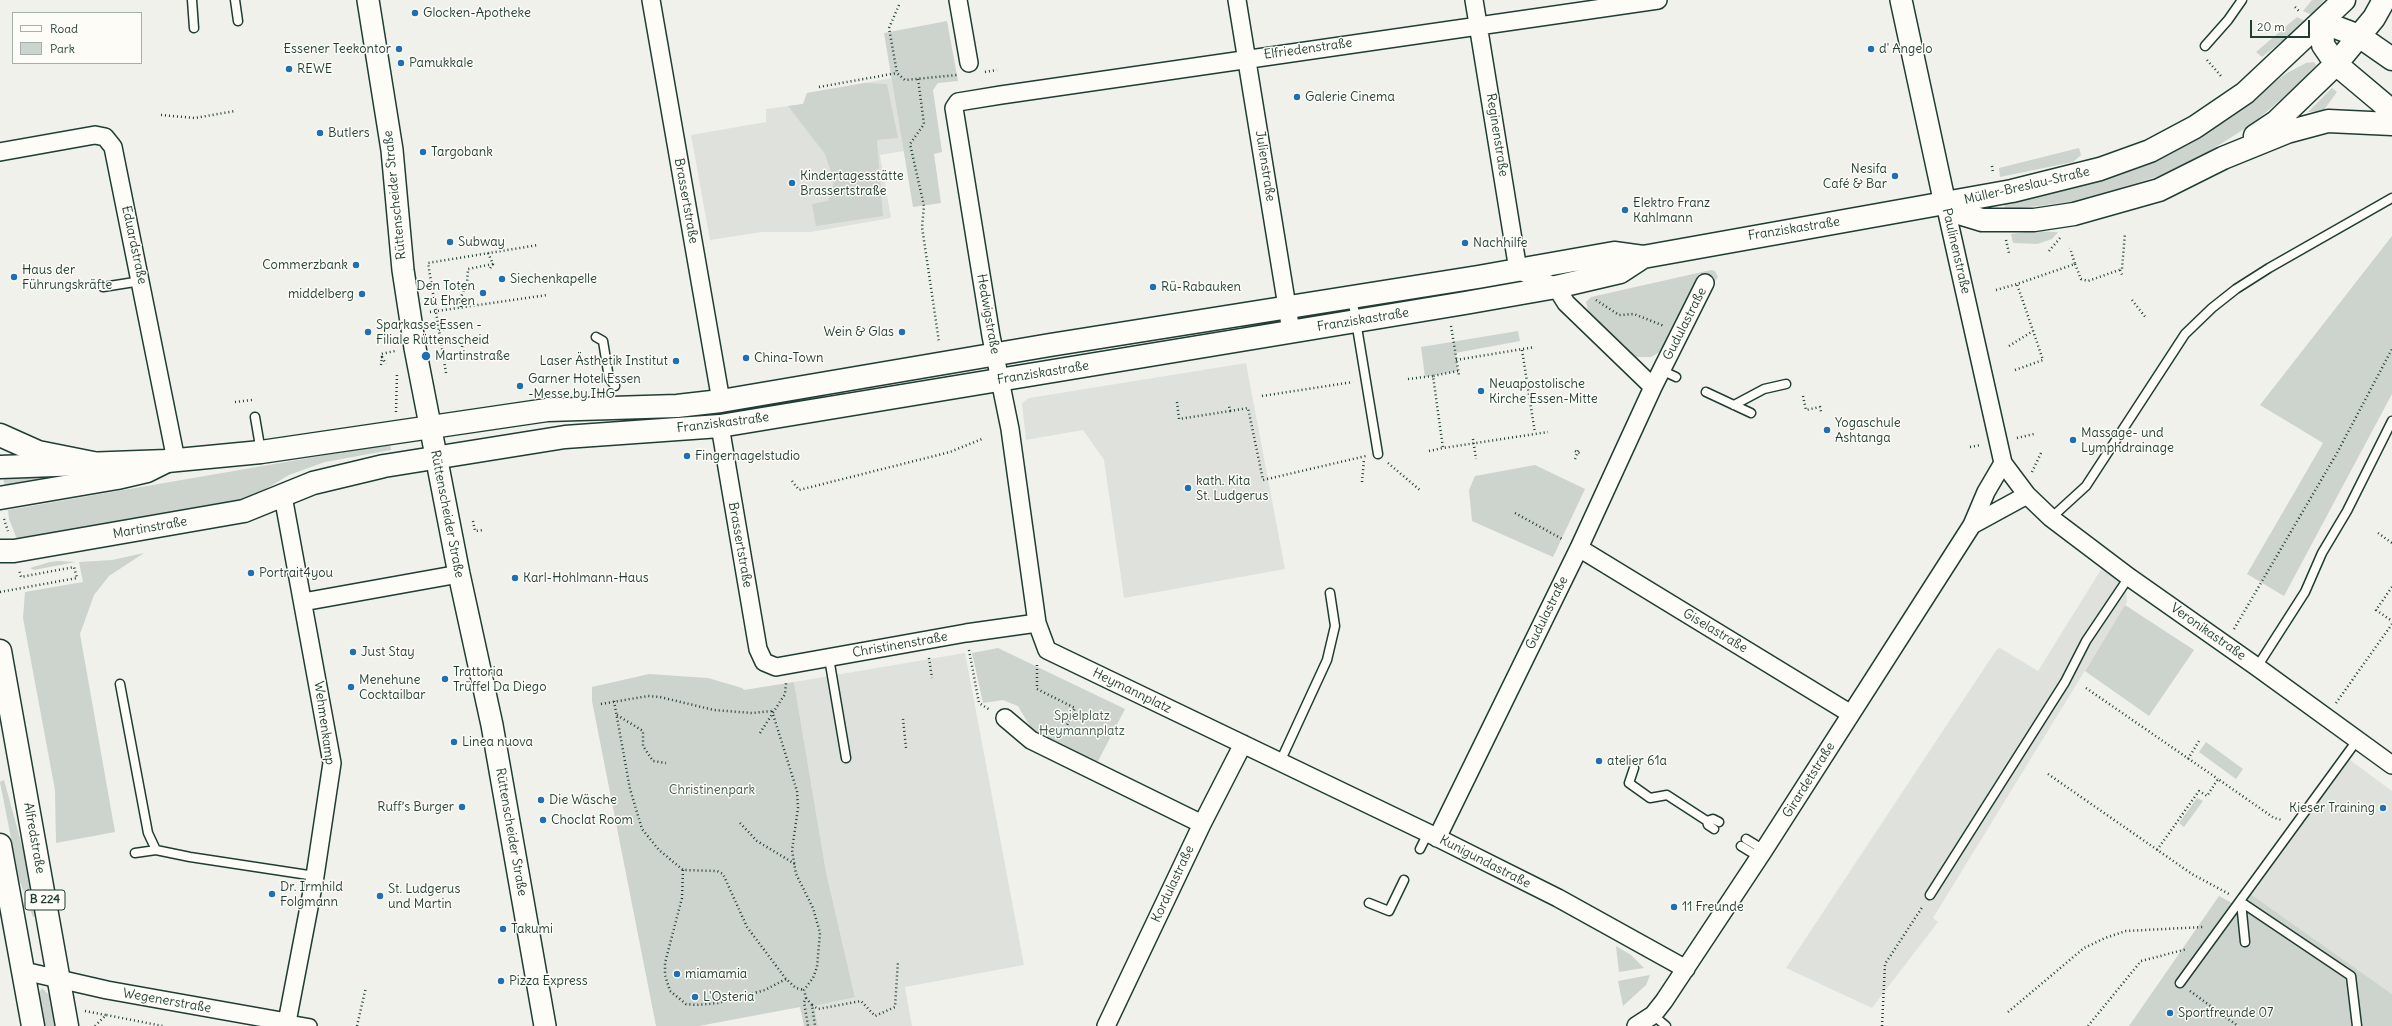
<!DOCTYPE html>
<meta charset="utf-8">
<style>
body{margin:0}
#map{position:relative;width:2392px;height:1026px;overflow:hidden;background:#f0f1eb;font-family:Delius,sans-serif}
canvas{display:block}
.legend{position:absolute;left:12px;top:12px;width:130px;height:52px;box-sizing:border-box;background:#fdfcf7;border:1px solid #a4b0a9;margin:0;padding:5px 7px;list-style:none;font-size:12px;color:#1f3d34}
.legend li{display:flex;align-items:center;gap:8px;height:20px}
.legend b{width:20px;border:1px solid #a4b0a9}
.scale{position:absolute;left:2250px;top:20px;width:60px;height:18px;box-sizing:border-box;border:2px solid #1f3d34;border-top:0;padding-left:5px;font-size:12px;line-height:14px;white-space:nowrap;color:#1f3d34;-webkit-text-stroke:3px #fdfcf7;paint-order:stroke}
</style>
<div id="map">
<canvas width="2392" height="1026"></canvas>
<ul class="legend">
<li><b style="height:5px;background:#fdfcf7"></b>Road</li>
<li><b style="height:11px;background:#cdd3cd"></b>Park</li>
</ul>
<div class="scale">20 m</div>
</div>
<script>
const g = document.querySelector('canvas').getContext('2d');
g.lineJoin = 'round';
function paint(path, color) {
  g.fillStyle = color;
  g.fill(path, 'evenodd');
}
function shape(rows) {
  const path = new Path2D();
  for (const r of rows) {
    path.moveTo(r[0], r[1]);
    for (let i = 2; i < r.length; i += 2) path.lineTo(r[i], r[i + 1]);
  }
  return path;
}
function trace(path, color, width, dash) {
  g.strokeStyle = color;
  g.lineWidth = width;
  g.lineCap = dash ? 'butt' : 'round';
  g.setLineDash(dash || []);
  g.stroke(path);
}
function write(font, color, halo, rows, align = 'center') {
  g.font = font + ' Delius,sans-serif';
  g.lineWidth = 3;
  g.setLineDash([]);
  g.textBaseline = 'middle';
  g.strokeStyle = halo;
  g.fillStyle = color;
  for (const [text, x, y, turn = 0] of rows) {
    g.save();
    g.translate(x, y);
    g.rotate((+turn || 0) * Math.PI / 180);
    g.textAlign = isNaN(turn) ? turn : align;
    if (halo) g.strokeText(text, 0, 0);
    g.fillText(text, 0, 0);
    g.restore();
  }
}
const built = shape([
 [892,78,904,151,880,155,891,218,811,232,762,232,710,240,691,135,766,122,766,109,803,104,807,93],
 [1246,363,1285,569,1124,598,1104,460,1083,430,1026,440,1022,403,1029,398],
 [2105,563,2125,579,2127,602,1933,918,1938,922,1872,1008,1786,968,1997,649,2000,648,2038,671],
 [965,653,1024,965,905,987,912,1026,818,1026,814,1006,855,996,826,872,794,682],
 [2346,757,2392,791,2392,994,2249,893]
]);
const green = shape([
 [2312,0,2324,0,2312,15,2303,11],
 [2297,17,2305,21,2288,37,2262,57,2256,52],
 [947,21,958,81,938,83,933,90,942,152,934,154,941,203,913,207,884,33],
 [2314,62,2316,65,2299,84,2252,124,2208,152,2159,176,2078,201,2005,210,2004,203,2069,189,2109,178,2160,158,2203,135,2287,73,2306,63],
 [865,83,887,84,898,138,877,140,883,216,816,226,812,204,828,201,834,181,825,154,788,106,803,104,807,93],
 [2332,88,2337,92,2323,111,2308,112],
 [2079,148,2081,155,2073,162,2000,177,1999,168],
 [2033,231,2058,232,2052,239,2037,244,2013,243,2011,234],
 [2392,236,2392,394,2284,596,2247,574,2323,443,2260,405],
 [1711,270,1715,271,1718,277,1715,281,1699,274,1666,345,1660,352,1651,357,1637,357,1627,352,1588,311,1586,302,1591,297],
 [1518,331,1520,341,1455,353,1458,371,1425,377,1421,347],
 [390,444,391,450,325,462,289,475,242,503,17,539,9,519,8,510],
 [1535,465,1585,489,1553,557,1472,521,1469,490,1475,476],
 [54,476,55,480,5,486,3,478],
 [144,553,109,576,94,595,80,634,115,832,56,843,55,790,23,618,25,592,83,582,79,562,112,560],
 [50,562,58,561,76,562,34,570,30,568],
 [2125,605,2194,650,2149,716,2085,671],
 [998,648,1125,709,1096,765,1035,735,1018,706,1003,700,983,703,972,653],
 [649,674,708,678,742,688,744,690,794,682,826,872,855,997,814,1006,818,1026,804,1026,800,1007,699,1026,656,1026,592,701,592,687],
 [2206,742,2243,769,2236,779,2199,752],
 [4,780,24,853,36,916,33,917,19,879,0,782],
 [2197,798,2203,801,2184,827,2179,823],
 [2242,888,2392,994,2392,1026,2129,1026,2219,896,2232,903],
 [1616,946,1631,955,1644,968,1619,972],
 [1650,975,1646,985,1623,1006,1618,981],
 [42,988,52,998,57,1026,45,1026,39,993]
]);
const path = shape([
 [899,5,889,28,897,73,905,80,957,75],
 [2295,7,2300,12],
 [2207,60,2221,76],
 [985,72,997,70],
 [918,79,924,124,910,144,924,206,922,227,939,342],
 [819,87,897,73],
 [161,115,195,118,235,111],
 [1992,166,1993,173],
 [2006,240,2009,253],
 [2049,251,2060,238],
 [488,253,493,264,489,270],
 [2075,264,2081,279,2088,281,2122,269,2125,233],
 [2120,270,2123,277],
 [1996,290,2017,284],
 [1596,300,1619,315,1634,314,1664,326],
 [2132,300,2146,318],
 [461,307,460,299,467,284,468,269,493,264],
 [430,312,547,295],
 [1451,326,1459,375],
 [439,330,451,328],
 [464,338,468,345],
 [435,343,464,338],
 [2009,346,2033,331],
 [462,347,464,338],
 [1522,350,1535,433],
 [382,357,381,354,395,351],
 [1456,360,1535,347],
 [381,365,382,357,386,364],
 [2015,370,2043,360,2017,284,2075,264,2070,248],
 [1458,371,1433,376,1443,448,1548,432],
 [446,373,428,263,538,245],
 [1408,379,1433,376],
 [1262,396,1353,382],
 [1803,396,1806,410,1820,407,1821,412],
 [235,402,252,400],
 [1177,402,1179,419,1230,411,1229,406],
 [1230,411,1248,408,1263,480,1366,456],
 [396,412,397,373],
 [2017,438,2034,434],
 [1473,439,1476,459],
 [1970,447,1981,445],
 [1429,451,1443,448],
 [1575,451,1581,454],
 [1575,459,1579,448],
 [1388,463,1421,491],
 [2032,472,2042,451],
 [792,481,799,490,950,452,982,439],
 [1362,482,1364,459],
 [1515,513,1564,540],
 [4,519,8,531],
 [473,521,475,531,483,530],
 [2378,533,2392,543],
 [2392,587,2376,610,2392,621],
 [0,592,77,578,74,567,21,577,19,570],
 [2234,629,2337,453,2392,349],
 [969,650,979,703,990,710],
 [929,658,932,678],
 [1037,665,1037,689,1075,708,1062,736],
 [2086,688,2218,779],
 [614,701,630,789,642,829,659,850,683,870,717,871,723,874,747,927,786,979,796,988,804,990],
 [2336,703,2392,624],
 [601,704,648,696,660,697,714,710,752,713,772,711],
 [772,711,797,791,798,808,792,850,796,874,813,908,820,933,817,967,813,978,804,990,806,998,804,1002,808,1026],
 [617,715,643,731,643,746,653,761,666,763],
 [903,719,906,748],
 [760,733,785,694,786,683],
 [2188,759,2199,741],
 [2048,774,2192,874,2229,894],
 [740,823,757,841,795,864],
 [2157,850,2199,791,2207,796,2218,779,2274,818,2282,820],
 [683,870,682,898,665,963,665,975,670,991,686,1004,696,1005,718,1003,765,990,786,979],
 [2190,991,2238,1026],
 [806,998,812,1005,815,1026],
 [812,1005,818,1009,861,1001,875,1016,895,1007,898,961],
 [85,1011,106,1015],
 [2008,1012,2084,948,2105,938,2126,931,2203,927],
 [95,1026,106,1015,163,1026],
 [357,1026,366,987],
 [1882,1026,1885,964,1923,906],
 [2088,1026,2141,961,2187,949]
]);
const service = shape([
 [192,0,194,28],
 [235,0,238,21],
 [2205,46,2228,20,2242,0],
 [103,287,141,281],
 [1352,297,1378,454],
 [596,337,603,341,609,378,615,386],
 [1661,370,1676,377],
 [1706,392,1751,413],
 [1734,405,1764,389,1786,384],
 [255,417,261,452],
 [2051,518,2086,486,2185,334,2212,308,2236,289,2269,268,2392,198],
 [829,658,846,758],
 [2257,667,2305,592,2322,553,2347,511,2392,421],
 [120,684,148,833,156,850],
 [1280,762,1327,660,1335,626,1330,593],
 [1634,768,1629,783,1650,798,1667,795,1707,821],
 [1714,829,1708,825,1707,821,1713,819,1719,822],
 [1746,839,1764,850],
 [1741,846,1759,857],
 [1420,849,1428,833],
 [135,853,156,850,190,857,315,876],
 [1930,895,2065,682,2086,641,2129,577],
 [2241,902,2351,976,2357,1026],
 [2241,902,2245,942],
 [1369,903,1389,911,1404,880],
 [2180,983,2358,739],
 [1653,1015,1666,1026]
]);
const pedestrian = shape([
 [287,1022,310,1026]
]);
const minor = shape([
 [651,0,721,401],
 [958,0,969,63],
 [1237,0,1291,331],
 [1474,0,1518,270,1556,287,1566,303,1653,387],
 [1658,0,1001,95,958,102,954,108,991,336,1010,429,1037,623,1047,650,1428,833,1558,898,1686,969],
 [0,152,95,135,105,137,113,147,176,460],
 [1945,204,2003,463,2027,495,2051,518,2129,577,2257,667,2392,765],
 [720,426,758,649,764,662,776,667,966,633,1037,623],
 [1972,525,2027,495],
 [1579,548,1851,714],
 [303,602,459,574],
 [1005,718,1031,740,1202,824],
 [1437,838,1579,548,1653,387,1705,283],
 [24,971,107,990,287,1022,315,876,332,763,283,496],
 [1106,1026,1202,824,1243,744],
 [1636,1026,1653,1015,1664,1001,1764,850,1972,525,1986,492,2003,463]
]);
const tertiary = shape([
 [368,0,392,150,403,270,415,348,459,574,492,725,545,1026],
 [1901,0,1945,204]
]);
const secondary = shape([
 [2322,22,2323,45,2336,64,2392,111],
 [2322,22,2359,36,2392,59],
 [2255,136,2276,122,2336,64,2374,18,2384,0],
 [1945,204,1959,213,1982,220,2034,220,2074,214,2159,190,2223,158,2287,132,2328,121,2392,124],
 [0,467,167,461,261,452,547,410,677,406,721,401,1050,345,1478,277,1614,253,1643,257,2012,191,2100,169,2150,151,2195,127,2245,93,2344,0],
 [0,551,14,551,244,511,313,483,384,466,565,437,720,426,1465,303,1556,287,1620,272,1643,257]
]);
const primary = shape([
 [0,435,38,452,93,463],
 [0,498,117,478,147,471,167,461],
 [0,651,67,1026],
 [0,845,33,1026]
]);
const markers = [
 [415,13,4,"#1f6fb2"],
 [399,49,4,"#1f6fb2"],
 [1871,49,4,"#1f6fb2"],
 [401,63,4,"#1f6fb2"],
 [289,69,4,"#1f6fb2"],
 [1297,97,4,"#1f6fb2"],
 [320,133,4,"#1f6fb2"],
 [423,152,4,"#1f6fb2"],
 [1895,176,4,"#1f6fb2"],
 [792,183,4,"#1f6fb2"],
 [1625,210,4,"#1f6fb2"],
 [450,242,4,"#1f6fb2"],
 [1465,243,4,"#1f6fb2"],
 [356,265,4,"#1f6fb2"],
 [14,277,4,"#1f6fb2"],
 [502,279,4,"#1f6fb2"],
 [1153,287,4,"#1f6fb2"],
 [483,293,4,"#1f6fb2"],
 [362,294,4,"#1f6fb2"],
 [368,332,4,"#1f6fb2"],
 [902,332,4,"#1f6fb2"],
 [426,356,5,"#1f6fb2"],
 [746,358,4,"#1f6fb2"],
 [676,361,4,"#1f6fb2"],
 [520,386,4,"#1f6fb2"],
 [1481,391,4,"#1f6fb2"],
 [1827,430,4,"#1f6fb2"],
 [2073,440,4,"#1f6fb2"],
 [687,456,4,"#1f6fb2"],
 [1188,488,4,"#1f6fb2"],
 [251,573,4,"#1f6fb2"],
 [515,578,4,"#1f6fb2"],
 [353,652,4,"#1f6fb2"],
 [445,679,4,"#1f6fb2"],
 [351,687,4,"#1f6fb2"],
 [454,742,4,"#1f6fb2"],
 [1599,761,4,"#1f6fb2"],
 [541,800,4,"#1f6fb2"],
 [462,807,4,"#1f6fb2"],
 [2383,808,4,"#1f6fb2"],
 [543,820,4,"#1f6fb2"],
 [272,894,4,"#1f6fb2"],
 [380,896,4,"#1f6fb2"],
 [1674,907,4,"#1f6fb2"],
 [503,929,4,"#1f6fb2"],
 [677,974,4,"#1f6fb2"],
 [501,981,4,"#1f6fb2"],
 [695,997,4,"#1f6fb2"],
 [2170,1013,4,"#1f6fb2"]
];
const shields = [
 [45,900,40]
];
const shieldNames = [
 ["B 224",45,900]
];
const poiNames = [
 ["Glocken-Apotheke",423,13],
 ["Essener Teekontor",391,49,"right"],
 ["d' Angelo",1879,49],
 ["Pamukkale",409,63],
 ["REWE",297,69],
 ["Galerie Cinema",1305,97],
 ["Butlers",328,133],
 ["Targobank",431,152],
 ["Nesifa",1887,169,"right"],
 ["Café & Bar",1887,184,"right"],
 ["Kindertagesstätte",800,176],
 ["Brassertstraße",800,191],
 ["Elektro Franz",1633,203],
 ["Kahlmann",1633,218],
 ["Subway",458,242],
 ["Nachhilfe",1473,243],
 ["Commerzbank",348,265,"right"],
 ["Haus der",22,270],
 ["Führungskräfte",22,285],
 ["Siechenkapelle",510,279],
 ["Den Toten",475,286,"right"],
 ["zu Ehren",475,301,"right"],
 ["Rü-Rabauken",1161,287],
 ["middelberg",354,294,"right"],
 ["Sparkasse Essen -",376,325],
 ["Filiale Rüttenscheid",376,340],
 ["Wein & Glas",894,332,"right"],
 ["Martinstraße",435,356],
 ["China-Town",754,358],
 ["Laser Ästhetik Institut",668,361,"right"],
 ["Garner Hotel Essen",528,379],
 ["-Messe by IHG",528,394],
 ["Neuapostolische",1489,384],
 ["Kirche Essen-Mitte",1489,399],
 ["Yogaschule",1835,423],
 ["Ashtanga",1835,438],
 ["Massage- und",2081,433],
 ["Lymphdrainage",2081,448],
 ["Fingernagelstudio",695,456],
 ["kath. Kita",1196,481],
 ["St. Ludgerus",1196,496],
 ["Portrait4you",259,573],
 ["Karl-Hohlmann-Haus",523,578],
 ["Just Stay",361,652],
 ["Trattoria",453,672],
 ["Trüffel Da Diego",453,687],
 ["Menehune",359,680],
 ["Cocktailbar",359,695],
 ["Linea nuova",462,742],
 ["atelier 61a",1607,761],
 ["Die Wäsche",549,800],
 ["Ruff’s Burger",454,807,"right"],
 ["Kieser Training",2375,808,"right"],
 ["Choclat Room",551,820],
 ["Dr. Irmhild",280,887],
 ["Folgmann",280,902],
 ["St. Ludgerus",388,889],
 ["und Martin",388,904],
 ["11 Freunde",1682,907],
 ["Takumi",511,929],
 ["miamamia",685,974],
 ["Pizza Express",509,981],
 ["L'Osteria",703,997],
 ["Sportfreunde 07",2178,1013]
];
const streetNames = [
 ["Elfriedenstraße",1308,49,-8],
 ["Reginenstraße",1497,135,81],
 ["Julienstraße",1265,166,81],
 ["Müller-Breslau-Straße",2027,186,-13],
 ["Rüttenscheider Straße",395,195,-96],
 ["Brassertstraße",686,201,80],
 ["Franziskastraße",1794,229,-9],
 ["Eduardstraße",134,245,78],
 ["Paulinenstraße",1956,251,77],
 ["Hedwigstraße",988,314,80],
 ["Franziskastraße",1363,320,-9],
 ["Gudulastraße",1685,324,-63],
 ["Franziskastraße",1043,373,-9],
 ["Franziskastraße",723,423,-7],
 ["Rüttenscheider Straße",447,514,79],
 ["Martinstraße",150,528,-10],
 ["Brassertstraße",740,545,80],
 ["Gudulastraße",1547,613,-64],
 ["Giselastraße",1715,631,31],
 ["Veronikastraße",2208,632,35],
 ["Christinenstraße",900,645,-10],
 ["Heymannplatz",1132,691,26],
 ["Wehmenkamp",324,723,82],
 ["Girardetstraße",1809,780,-58],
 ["Rüttenscheider Straße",511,832,80],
 ["Alfredstraße",34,838,80],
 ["Kunigundastraße",1485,862,27],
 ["Kordulastraße",1173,884,-65],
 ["Wegenerstraße",167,1001,10]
];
const parkNames = [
 ["Spielplatz",1082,716],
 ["Heymannplatz",1082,731],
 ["Christinenpark",712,790]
];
paint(built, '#dfe2dc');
paint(green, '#cdd3cd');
trace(service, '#1f3d34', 11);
trace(pedestrian, '#1f3d34', 16);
trace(minor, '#1f3d34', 20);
trace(tertiary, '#1f3d34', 24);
trace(secondary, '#1f3d34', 25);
trace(primary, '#1f3d34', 25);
trace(path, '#1f3d34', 2.5, [1, 3]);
trace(service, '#fdfcf7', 8);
trace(pedestrian, '#fdfcf7', 13);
trace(minor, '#fdfcf7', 17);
trace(tertiary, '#fdfcf7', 21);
trace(secondary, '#fdfcf7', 22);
trace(primary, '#fdfcf7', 22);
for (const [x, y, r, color] of markers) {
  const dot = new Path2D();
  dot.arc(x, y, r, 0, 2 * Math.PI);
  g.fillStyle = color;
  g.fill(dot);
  trace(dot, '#fdfcf7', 1.5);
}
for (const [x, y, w] of shields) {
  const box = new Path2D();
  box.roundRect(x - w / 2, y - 10, w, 20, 3);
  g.fillStyle = '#fdfcf7';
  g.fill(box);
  trace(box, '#1f3d34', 1);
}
write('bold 12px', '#1f3d34', null, shieldNames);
write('13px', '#1f3d34', '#fdfcf7', poiNames, 'left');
write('13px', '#1f3d34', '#fdfcf7', streetNames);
write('13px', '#425b53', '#fdfcf7', parkNames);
</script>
